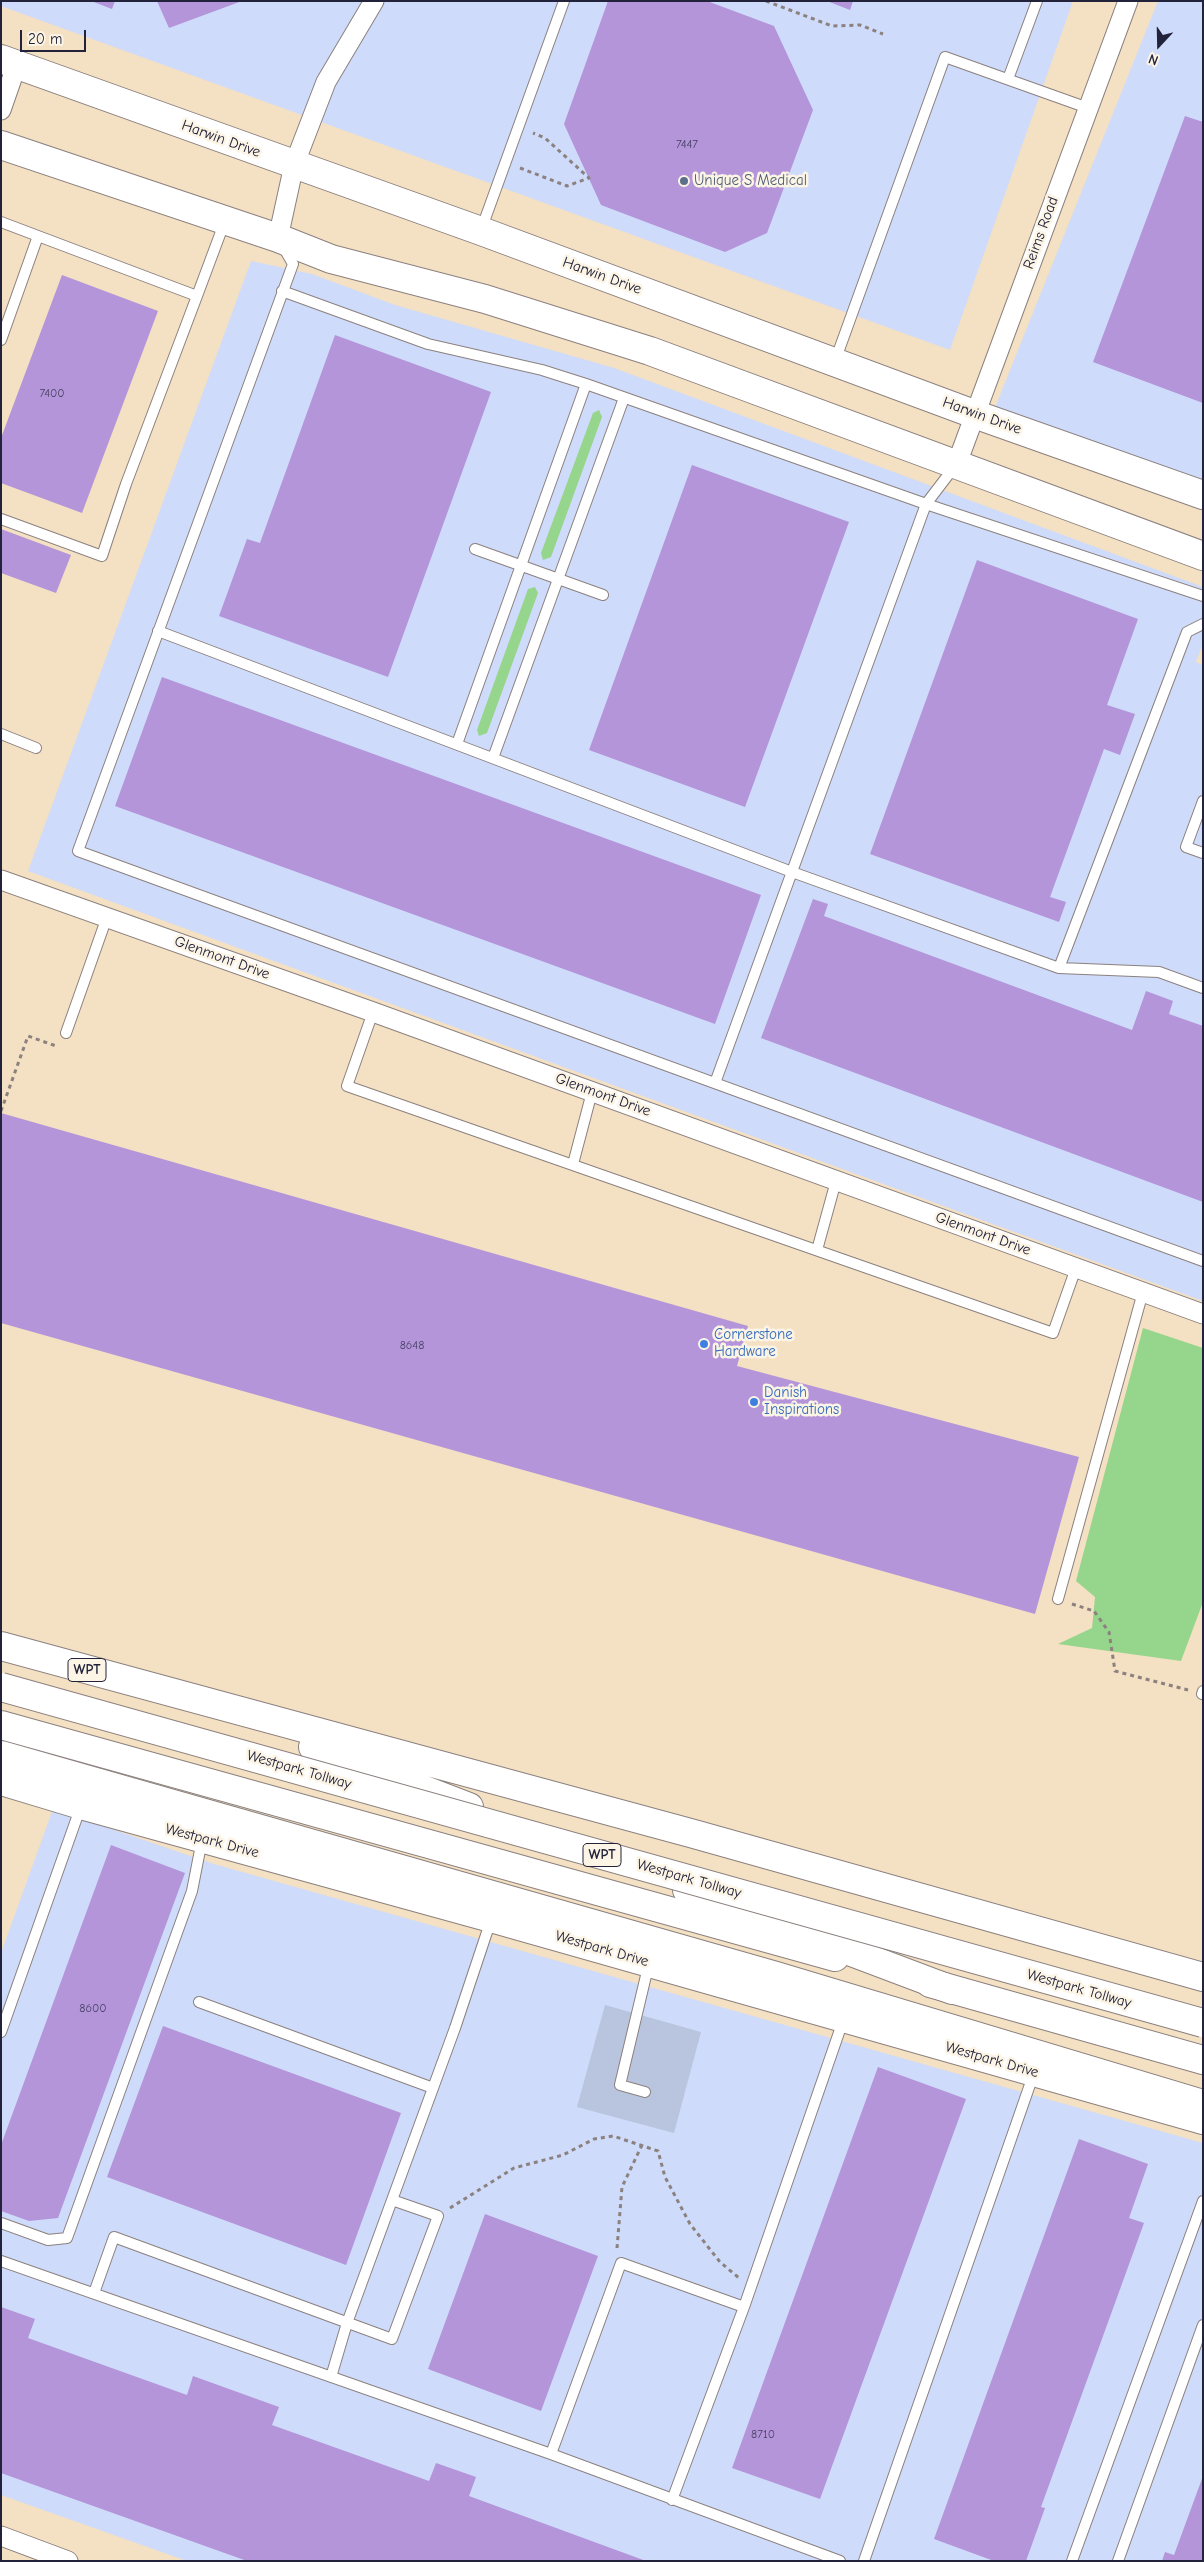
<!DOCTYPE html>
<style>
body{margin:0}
#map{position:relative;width:1204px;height:2562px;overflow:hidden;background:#f4e0c3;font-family:"Comic Neue",sans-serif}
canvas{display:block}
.frame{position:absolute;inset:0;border:2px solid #22223b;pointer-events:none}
.north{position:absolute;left:1134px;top:20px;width:50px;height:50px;-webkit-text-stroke:4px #fcf5e5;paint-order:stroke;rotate:201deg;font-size:14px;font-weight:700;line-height:20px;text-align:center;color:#22223b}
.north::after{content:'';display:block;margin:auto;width:18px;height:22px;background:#22223b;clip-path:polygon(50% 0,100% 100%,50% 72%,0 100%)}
.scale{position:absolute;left:20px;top:30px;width:66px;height:22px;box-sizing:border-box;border:2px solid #22223b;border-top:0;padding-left:6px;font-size:15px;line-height:18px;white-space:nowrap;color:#22223b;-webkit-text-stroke:4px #fcf5e5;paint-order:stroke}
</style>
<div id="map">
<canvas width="1204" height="2562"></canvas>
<div class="frame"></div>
<div class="north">N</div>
<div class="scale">20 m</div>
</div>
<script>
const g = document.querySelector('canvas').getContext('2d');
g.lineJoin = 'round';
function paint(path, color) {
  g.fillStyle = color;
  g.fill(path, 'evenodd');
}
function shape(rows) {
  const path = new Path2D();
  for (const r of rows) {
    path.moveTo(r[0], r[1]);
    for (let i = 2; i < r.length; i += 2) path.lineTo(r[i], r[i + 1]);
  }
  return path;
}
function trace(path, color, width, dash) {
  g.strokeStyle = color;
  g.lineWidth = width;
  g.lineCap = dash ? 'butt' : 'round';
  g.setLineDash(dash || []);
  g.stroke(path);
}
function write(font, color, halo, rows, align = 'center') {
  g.font = font + ' "Comic Neue",sans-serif';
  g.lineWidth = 5;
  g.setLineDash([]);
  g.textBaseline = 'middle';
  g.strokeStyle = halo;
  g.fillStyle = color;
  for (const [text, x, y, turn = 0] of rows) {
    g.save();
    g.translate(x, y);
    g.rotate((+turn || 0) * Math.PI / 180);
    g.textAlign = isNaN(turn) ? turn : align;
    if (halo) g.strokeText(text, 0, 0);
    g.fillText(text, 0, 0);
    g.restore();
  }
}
const built = shape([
 [1,1,1073,1,950,350,1,6],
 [1158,1,1203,1,1203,482,994,410],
 [251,261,312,274,395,305,614,368,1203,587,1203,643,1196,662,1203,665,1203,1301,28,871],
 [53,1809,214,1864,1203,2143,1203,2561,187,2561,1,2495,1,1953]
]);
const industrial = shape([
 [605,2005,701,2032,674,2133,577,2107]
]);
const green = shape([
 [599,410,602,417,551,557,543,560,541,553,593,413],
 [535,587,538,593,487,733,479,736,477,730,528,589],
 [1143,1328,1203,1348,1203,1602,1181,1661,1058,1644,1092,1628,1095,1597,1076,1581]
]);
const building = shape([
 [91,1,115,1,112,9],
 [157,1,242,1,169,28],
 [608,1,707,1,774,26,813,110,767,233,725,252,601,205,564,124],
 [827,1,853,1,850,10],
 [1185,116,1203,122,1203,403,1093,362],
 [62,275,158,311,82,513,1,483,1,438],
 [335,335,491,392,388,677,219,616,247,539,260,543],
 [692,465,849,522,745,807,589,750],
 [1,529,71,555,56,593,1,573],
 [977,560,1138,619,1107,705,1135,714,1120,755,1104,749,1050,897,1066,902,1059,922,870,854],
 [162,677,761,895,715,1024,115,806],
 [813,899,828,904,824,916,1132,1030,1146,991,1173,1001,1169,1014,1203,1026,1203,1202,761,1038],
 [1,1113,748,1326,737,1366,1079,1457,1035,1614,1,1323],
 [111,1845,185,1873,58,2218,29,2221,1,2211,1,2145],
 [163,2026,401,2113,346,2265,107,2177],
 [878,2067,966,2099,820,2499,732,2468],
 [1079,2139,1148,2164,1129,2218,1144,2223,1041,2507,1045,2508,1026,2561,994,2561,934,2539],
 [485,2214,598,2256,541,2411,428,2369],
 [1,2307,35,2319,28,2338,187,2395,193,2376,279,2407,272,2425,429,2481,436,2463,476,2477,469,2496,646,2561,247,2561,1,2473],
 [1203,2476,1203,2561,1162,2561,1165,2552,1174,2555]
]);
const path = shape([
 [766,1,832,26,860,25,883,34],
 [520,168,567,186,589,178,545,138,533,133],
 [1,1111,28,1036,56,1046],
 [1072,1604,1094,1611,1109,1632,1115,1671,1188,1690],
 [450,2208,514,2168,563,2155,594,2139,613,2136,658,2151,665,2177,690,2224,720,2262,739,2278],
 [617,2248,622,2187,642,2145]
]);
const lane = shape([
 [1008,79,1037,1],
 [1,222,38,236],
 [481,230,564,1],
 [282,245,293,264,78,851,1203,1261],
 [282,291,428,344,542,370,586,384,926,504,1203,596],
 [197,296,225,221],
 [1,340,38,236,197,296,126,484,102,556,1,519],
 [835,361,945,57,1088,108],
 [475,549,603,595],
 [158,631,792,872,1059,968,1159,972,1203,988],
 [1,734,36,748],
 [457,744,586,384],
 [493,758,624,398],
 [1203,801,1186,847,1203,853],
 [1059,968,1187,632,1203,624],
 [373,1012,347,1086,1053,1333,1076,1268],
 [66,1033,107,917],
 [715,1083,926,504,955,466],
 [573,1164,592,1092],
 [817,1250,836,1181],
 [1058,1599,1143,1292],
 [1202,1694,1203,1691],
 [199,2002,433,2088],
 [1,2032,81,1806],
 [645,2092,620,2085,649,1963],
 [1,2223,48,2240,67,2238,192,1891,202,1840],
 [1,2261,551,2454,840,2561],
 [94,2293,114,2237,392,2339,438,2216,392,2200],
 [331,2377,347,2323,455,2028,491,1920],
 [551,2454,621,2263,744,2307],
 [672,2500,744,2307,844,2018],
 [864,2561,1034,2073],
 [1072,2561,1203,2201],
 [1118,2561,1203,2325]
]);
const street = shape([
 [1,110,17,64],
 [278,238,294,165,326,82,374,1],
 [956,466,1128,1],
 [1,880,373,1012,1203,1314],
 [1,2536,68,2561]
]);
const secondary = shape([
 [1,59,481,231,974,414,1203,495],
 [1,145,278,238,331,259,485,299,650,351,1203,556],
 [1,1725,835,1957],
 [1,1781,81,1805,491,1918,1203,2120],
 [930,1983,1203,2060]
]);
const highway = shape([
 [1,1646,694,1834,1203,1977],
 [313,1747,469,1807],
 [1,1755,776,1976,1203,2104],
 [687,1890,952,1990]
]);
const highwayBridge = shape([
 [1,1687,1203,2023]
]);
const markers = [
 [684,181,5,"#5c6f8a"],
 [704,1344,5,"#3f7fe0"],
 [754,1402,5,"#3f7fe0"]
];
const numberNames = [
 ["7447",687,145],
 ["7400",52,394],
 ["8648",412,1346],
 ["8600",93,2009],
 ["8710",763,2435]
];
const shields = [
 [87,1670,38],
 [602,1855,38]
];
const shieldNames = [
 ["WPT",87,1670],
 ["WPT",602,1855]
];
const streetNames = [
 ["Harwin Drive",221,139,20],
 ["Reims Road",1041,233,-70],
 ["Harwin Drive",602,276,20],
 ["Harwin Drive",982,416,20],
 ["Glenmont Drive",222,958,20],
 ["Glenmont Drive",603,1095,20],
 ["Glenmont Drive",983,1234,20],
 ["Westpark Tollway",299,1770,16],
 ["Westpark Drive",212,1841,15],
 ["Westpark Tollway",689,1879,16],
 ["Westpark Drive",602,1949,16],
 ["Westpark Tollway",1079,1989,16],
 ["Westpark Drive",992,2060,16]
];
const serviceNames = [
 ["Unique S Medical",694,181]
];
const shopNames = [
 ["Cornerstone",714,1335],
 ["Hardware",714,1352],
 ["Danish",764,1393],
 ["Inspirations",764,1410]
];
paint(built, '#cedbfa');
paint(industrial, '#b9c5de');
paint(green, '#96d58c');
paint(building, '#b495da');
trace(lane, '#8b817f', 12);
trace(street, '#8b817f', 21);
trace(secondary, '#8b817f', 30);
trace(highway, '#8b817f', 30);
trace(path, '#8b817f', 3, [4, 4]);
trace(lane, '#fff', 10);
trace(street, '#fff', 19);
trace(secondary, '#fff', 28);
trace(highway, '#fff', 28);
trace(highwayBridge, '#8b817f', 30, []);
trace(highwayBridge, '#fff', 28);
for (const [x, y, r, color] of markers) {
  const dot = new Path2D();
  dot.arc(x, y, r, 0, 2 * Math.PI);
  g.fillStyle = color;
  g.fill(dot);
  trace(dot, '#fcf5e5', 2);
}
write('12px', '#463f63', null, numberNames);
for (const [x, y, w] of shields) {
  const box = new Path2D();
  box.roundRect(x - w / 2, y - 11.5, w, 23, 4);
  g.fillStyle = '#fcf5e5';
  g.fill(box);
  trace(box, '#22223b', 1);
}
write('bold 14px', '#22223b', null, shieldNames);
write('15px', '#22223b', '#fcf5e5', streetNames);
write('15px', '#4e5e75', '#fcf5e5', serviceNames, 'left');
write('15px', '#366cbe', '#fcf5e5', shopNames, 'left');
</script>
